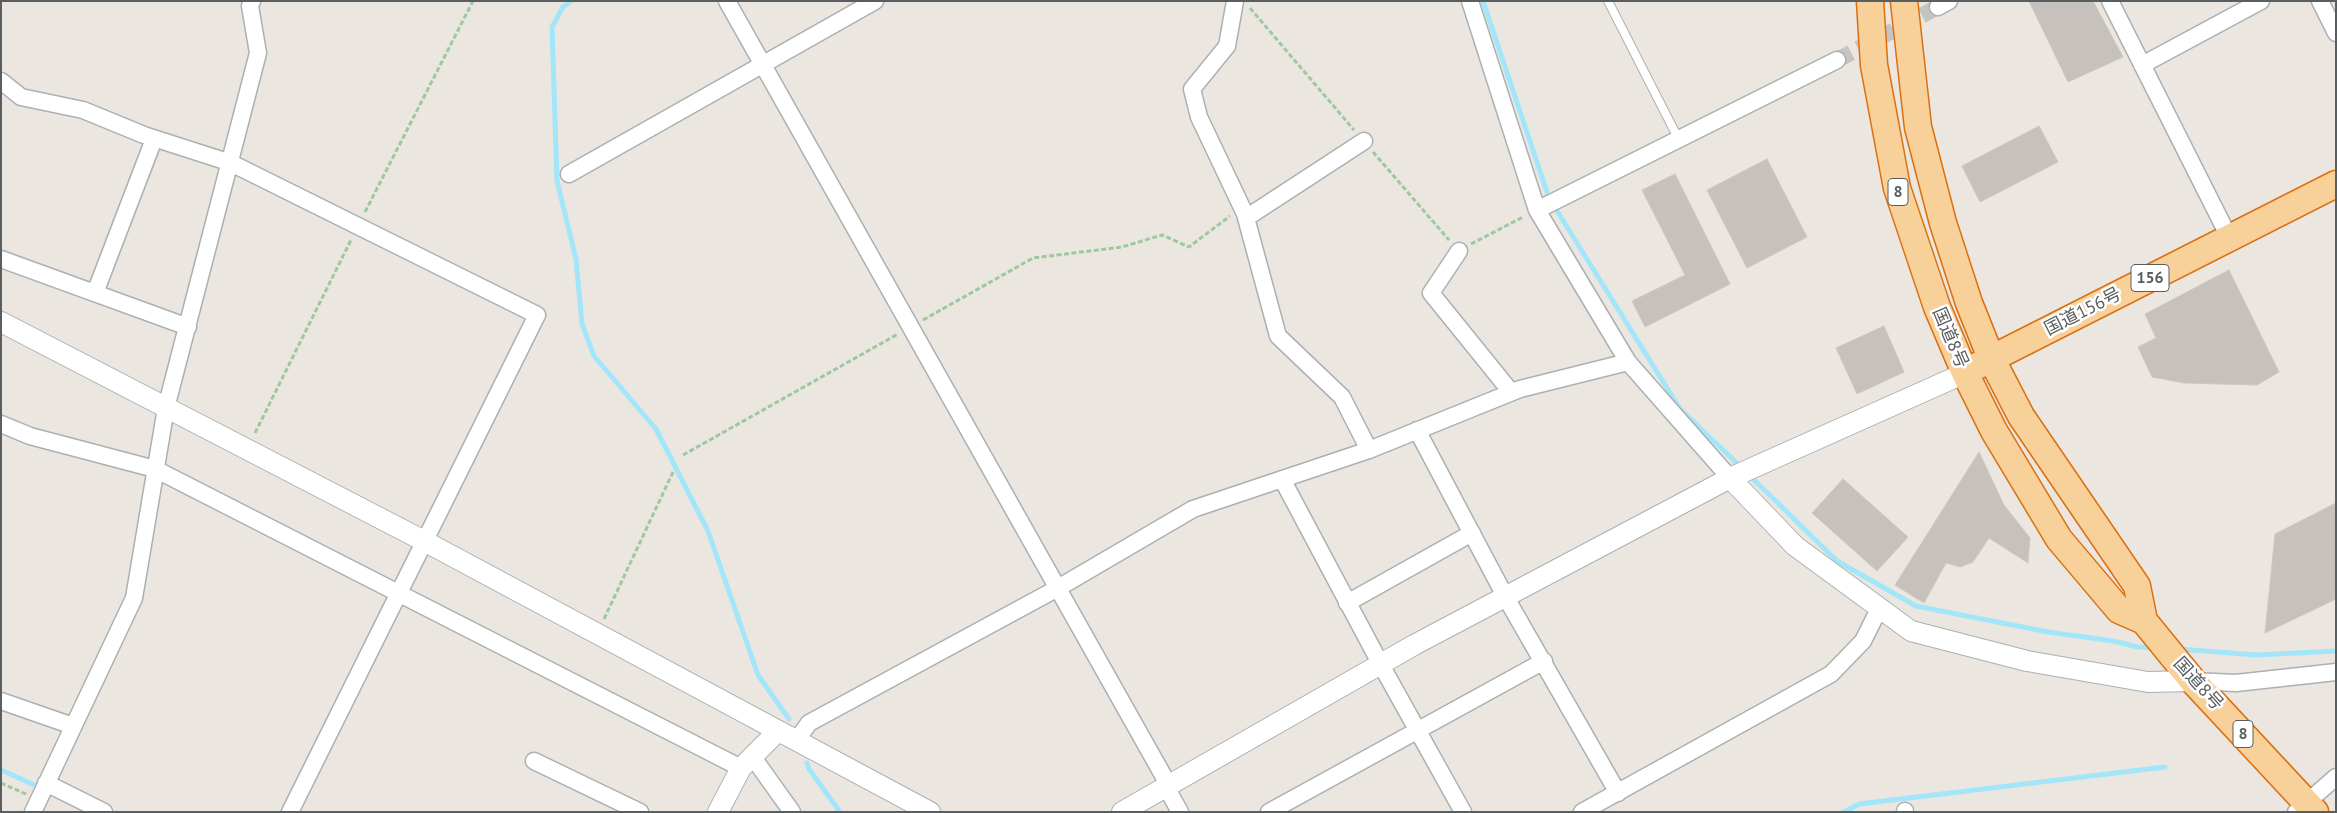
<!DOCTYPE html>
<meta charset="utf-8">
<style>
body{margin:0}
#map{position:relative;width:2337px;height:813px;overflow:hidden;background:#ebe6e0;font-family:"PT Sans",sans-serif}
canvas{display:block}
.frame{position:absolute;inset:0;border:2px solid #595e60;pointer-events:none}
</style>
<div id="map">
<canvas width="2337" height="813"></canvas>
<div class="frame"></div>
</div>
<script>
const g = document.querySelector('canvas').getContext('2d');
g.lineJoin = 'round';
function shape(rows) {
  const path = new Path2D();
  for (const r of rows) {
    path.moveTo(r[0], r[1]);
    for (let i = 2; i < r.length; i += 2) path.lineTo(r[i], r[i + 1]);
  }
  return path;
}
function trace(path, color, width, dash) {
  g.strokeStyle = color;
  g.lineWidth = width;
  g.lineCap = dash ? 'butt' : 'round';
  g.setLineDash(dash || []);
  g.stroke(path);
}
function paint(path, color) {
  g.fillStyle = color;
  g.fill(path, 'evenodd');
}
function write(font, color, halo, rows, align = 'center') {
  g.font = font + ' "PT Sans","Noto Sans JP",sans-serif';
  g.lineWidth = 5;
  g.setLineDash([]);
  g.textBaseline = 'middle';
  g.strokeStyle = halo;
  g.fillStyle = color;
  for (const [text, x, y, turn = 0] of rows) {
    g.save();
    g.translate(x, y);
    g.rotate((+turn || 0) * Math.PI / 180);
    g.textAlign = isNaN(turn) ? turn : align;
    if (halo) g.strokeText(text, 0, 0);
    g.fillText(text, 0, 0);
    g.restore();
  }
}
const stream = shape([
 [571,1,563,7,552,27,557,181,576,259,582,324,594,356,656,429,708,531,758,675,789,719],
 [1483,1,1549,198,1680,409,1742,468],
 [1748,474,1837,561,1916,606,2048,632,2113,641,2138,647,2156,648],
 [2179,649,2257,655,2336,651],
 [807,763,809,769,840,812],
 [1,770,41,788],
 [1844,812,1859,804,2165,767]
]);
const building = shape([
 [2029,1,2093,1,2123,57,2068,82,2029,1],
 [2039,126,2058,162,1980,202,1962,166,2039,126],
 [1767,159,1807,237,1747,268,1707,190,1767,159],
 [1675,174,1730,284,1645,327,1632,301,1685,275,1642,190,1675,174],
 [2229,270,2279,372,2257,385,2184,383,2152,377,2138,347,2156,338,2145,314,2229,270],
 [1884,326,1904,372,1857,394,1836,348,1884,326],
 [1979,452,2004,505,2030,538,2028,563,1989,538,1973,562,1960,567,1946,563,1924,603,1895,585,1979,452],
 [1843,479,1908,537,1877,571,1812,513,1843,479],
 [2336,503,2336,599,2265,633,2275,534,2336,503]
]);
const minorTunnel = shape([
 [1837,60,1938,7]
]);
const path = shape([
 [1250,8,1354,130],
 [1373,152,1449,240],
 [365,212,473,1],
 [1471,244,1523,217],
 [923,320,1033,258,1122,247,1162,235,1189,247,1230,216],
 [255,433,351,240],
 [683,455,898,334],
 [604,619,673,472],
 [1,783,26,794]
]);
const service = shape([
 [1608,1,1679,140]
]);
const minor = shape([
 [727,1,1168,784,1170,794,1180,812],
 [1235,1,1227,46,1192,89,1199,117,1245,214,1278,336,1342,397,1369,450],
 [1470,1,1537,210,1628,362,1730,478],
 [2110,1,2230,239],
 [2320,1,2336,33],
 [1938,7,1949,1],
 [2142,65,2261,1],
 [1,81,21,97,83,110,144,135,231,163,537,315,290,812],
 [569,174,875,1],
 [1537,210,1837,60],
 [1246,218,1364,141],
 [1459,251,1431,293,1511,392],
 [1,259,188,327],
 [95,293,154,139],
 [1,424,30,436,155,469,741,768],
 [1417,430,1505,596,1618,793],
 [1282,479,1380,663,1463,812],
 [1347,603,1472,533],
 [2193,681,2236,683,2336,672],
 [1,701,73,726],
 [796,741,809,723,1058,588,1193,509,1369,450,1520,389,1628,362],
 [752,756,792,812],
 [534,761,640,812],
 [46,783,104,812],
 [1905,811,1905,812],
 [33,812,134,598,166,408,258,53,250,6,252,1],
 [1269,812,1544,661],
 [1582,812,1831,674,1863,641,1879,609],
 [2296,812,2336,777]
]);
const tertiary = shape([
 [1,322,426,542,930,812],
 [1730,478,1795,546,1911,631,2027,661,2148,682,2193,681],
 [718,812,741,768,778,731],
 [1122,812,1414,645,1730,478,1965,373]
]);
const trunk = shape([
 [1870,1,1874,65,1897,188,1937,307,1965,373,1994,431,2059,539,2119,610,2144,621],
 [1904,1,1918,127,1943,223,1969,303,1991,358,2021,416,2137,586,2144,621,2193,681,2315,812],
 [1975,367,2336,184]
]);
const shields = [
 [1898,192,20],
 [2150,278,38],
 [2243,734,20]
];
const shieldNames = [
 ["8",1898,192],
 ["156",2150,278],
 ["8",2243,734]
];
const streetNames = [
 ["国道156号",2083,312,-27],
 ["国道8号",1950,338,67],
 ["国道8号",2198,684,48]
];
trace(stream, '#a3e6f9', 5);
paint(building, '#c6c1bd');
trace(building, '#cfc7bf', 1);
trace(minorTunnel, '#c6c4c0', 16, [16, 8]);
trace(service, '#acb0b2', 10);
trace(minor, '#acb0b2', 19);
trace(tertiary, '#acb0b2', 22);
trace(trunk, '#dc700f', 29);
trace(path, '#9cc99f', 3, [5, 2.5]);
trace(service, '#fff', 8);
trace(minor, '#fff', 16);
trace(tertiary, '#fff', 20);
trace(trunk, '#f7d09a', 26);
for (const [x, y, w] of shields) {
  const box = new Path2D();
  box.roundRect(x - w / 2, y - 13.5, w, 27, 4);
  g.fillStyle = '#fff';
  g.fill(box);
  trace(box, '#595e60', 1);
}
write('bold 16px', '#595e60', null, shieldNames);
write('18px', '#595e60', '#fff', streetNames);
</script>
